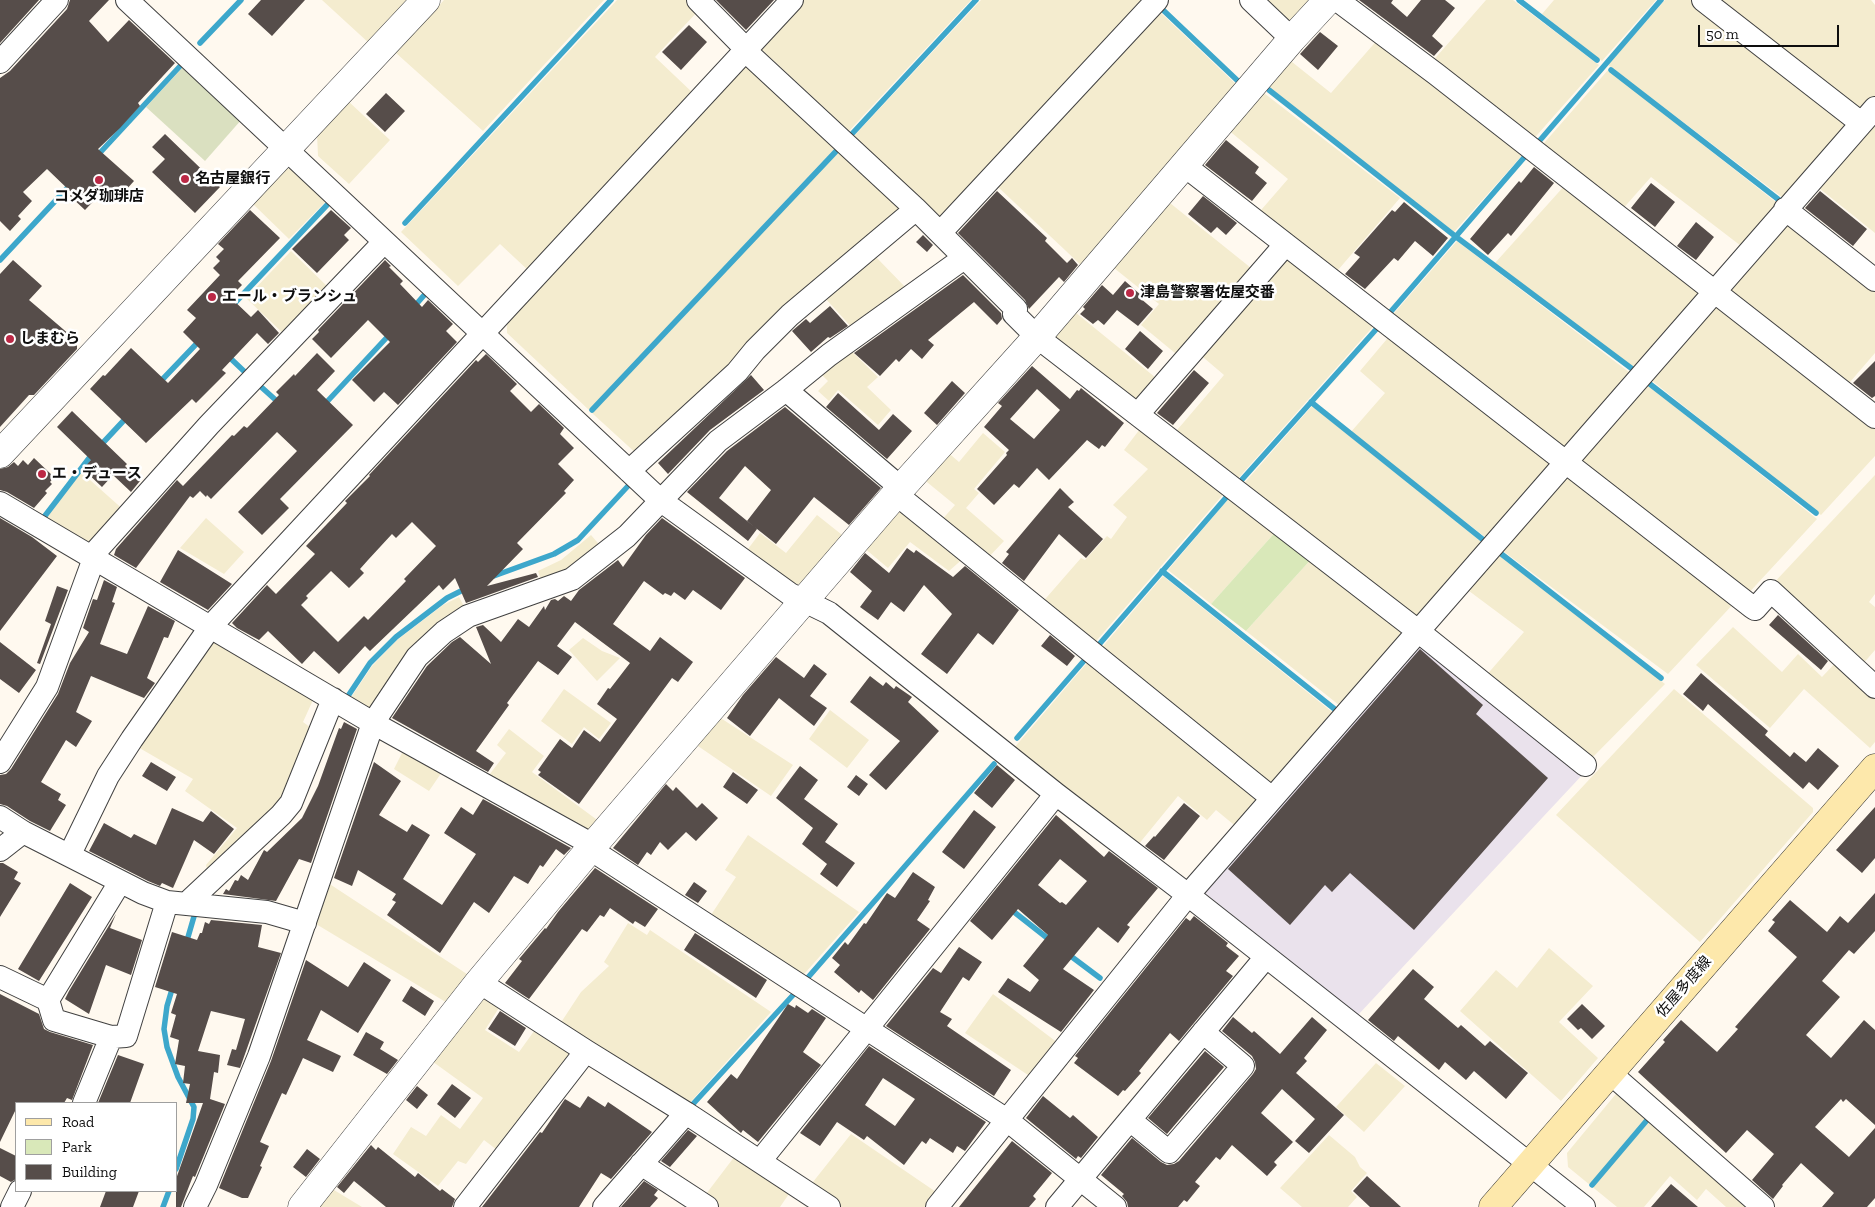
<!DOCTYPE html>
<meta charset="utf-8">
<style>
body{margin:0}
#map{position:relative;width:1875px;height:1207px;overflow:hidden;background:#fff9ef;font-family:"Zilla Slab",serif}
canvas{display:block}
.legend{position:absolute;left:15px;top:1102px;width:162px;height:90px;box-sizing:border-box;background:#fff;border:1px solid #9f9f9f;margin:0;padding:6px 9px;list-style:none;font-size:15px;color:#0e0e0e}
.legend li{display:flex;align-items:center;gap:10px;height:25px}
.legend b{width:25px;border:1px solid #9f9f9f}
.scale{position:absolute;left:1698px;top:25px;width:141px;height:22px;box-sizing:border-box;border:2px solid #0e0e0e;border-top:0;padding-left:6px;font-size:15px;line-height:18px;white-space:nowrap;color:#0e0e0e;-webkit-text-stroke:4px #fff;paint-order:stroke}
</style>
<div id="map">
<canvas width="1875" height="1207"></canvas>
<ul class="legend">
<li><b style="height:6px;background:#fde8ab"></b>Road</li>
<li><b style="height:14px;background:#d9e8b9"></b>Park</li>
<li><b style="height:14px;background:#564d4a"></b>Building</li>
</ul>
<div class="scale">50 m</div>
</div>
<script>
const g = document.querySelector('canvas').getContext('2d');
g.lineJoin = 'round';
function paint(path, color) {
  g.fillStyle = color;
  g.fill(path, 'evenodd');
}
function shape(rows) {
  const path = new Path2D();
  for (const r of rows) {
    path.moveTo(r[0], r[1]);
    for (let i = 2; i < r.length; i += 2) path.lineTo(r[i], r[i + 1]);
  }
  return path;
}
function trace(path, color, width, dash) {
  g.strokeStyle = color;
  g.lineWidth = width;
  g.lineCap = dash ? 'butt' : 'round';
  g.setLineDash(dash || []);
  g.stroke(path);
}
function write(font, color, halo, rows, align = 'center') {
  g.font = font + ' "Zilla Slab","Noto Sans JP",serif';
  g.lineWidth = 5;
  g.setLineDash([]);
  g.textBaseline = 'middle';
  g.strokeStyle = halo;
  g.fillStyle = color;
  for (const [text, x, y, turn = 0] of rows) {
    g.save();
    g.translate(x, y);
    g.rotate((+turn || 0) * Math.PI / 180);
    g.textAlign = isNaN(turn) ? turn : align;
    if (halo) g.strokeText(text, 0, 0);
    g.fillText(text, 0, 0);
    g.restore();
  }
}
const industrial = shape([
 [1419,642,1585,772,1358,1015,1201,890]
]);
const farmland = shape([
 [322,0,411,0,370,44],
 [444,0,604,0,483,131,396,53],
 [617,0,688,0,699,10,655,57,694,94,530,272,500,244,458,286,401,232],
 [803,0,971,0,849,131,759,47],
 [981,0,1148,0,947,223,854,136],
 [1262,0,1316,0,1288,24],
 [1486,0,1513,0,1599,65,1530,143,1431,63],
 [1554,0,1656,0,1602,61,1542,14],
 [1665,0,1696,0,1854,125,1787,201,1608,65],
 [1713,0,1871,0,1875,5,1875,102,1863,115],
 [1161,13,1240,88,1083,267,998,187],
 [1379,38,1525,152,1454,232,1265,84,1287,58,1331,93],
 [748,63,840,143,589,410,507,333,507,321],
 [1608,70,1782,207,1745,249,1651,177,1620,212,1538,150],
 [1260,90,1400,198,1332,277,1255,217,1288,179,1227,129],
 [348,101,390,140,349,184,318,156,317,134],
 [1875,114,1875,233,1814,184],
 [844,146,909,207,639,456,592,413],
 [295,168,328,199,289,239,253,204,285,169],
 [1566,184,1705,289,1639,372,1495,263],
 [1165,199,1256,272,1181,358,1141,325,1159,304,1109,264],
 [1783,222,1875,284,1875,353,1844,389,1724,288],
 [1457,241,1634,376,1565,455,1389,319],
 [291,251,331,290,286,336,246,298],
 [1284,251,1378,321,1234,483,1172,436,1224,375,1197,352],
 [876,257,909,291,854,330,825,298],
 [1711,300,1875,424,1875,456,1821,515,1646,376],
 [1070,308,1161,382,1140,407,1045,336],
 [1392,333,1554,460,1489,540,1350,433,1385,393,1360,371],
 [847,347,878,377,867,387,891,410,878,425,838,390,829,401,818,391,828,381,817,370],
 [1641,380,1817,519,1745,597,1570,462],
 [1312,406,1485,545,1418,619,1240,488],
 [1143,425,1227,490,1091,647,1040,605,1081,558,1085,560,1107,536,1111,539,1127,517,1113,505,1148,469,1124,450],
 [983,433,1005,452,974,489,979,493,966,508,1004,541,986,560,939,523,955,505,922,478,945,450,959,462],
 [1563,471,1737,600,1668,674,1495,545],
 [81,472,126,512,92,548,42,522],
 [1875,475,1875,594,1869,602,1875,607,1875,650,1862,665,1770,587],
 [1230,497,1279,528,1211,604,1168,570],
 [901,504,966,556,949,571,910,542,888,568,863,547],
 [817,515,846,538,807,584,797,584,791,581,748,549,760,533,786,553],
 [206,518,244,552,224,574,180,548],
 [591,535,603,549,543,585,538,571,561,560],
 [1491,549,1665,684,1590,760,1484,678,1524,632,1461,585],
 [1315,555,1407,627,1344,709,1246,631],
 [1163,576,1337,716,1273,789,1098,652],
 [459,597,466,610,370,710,350,699,372,666,397,640,443,605],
 [1733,627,1782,672,1798,654,1822,677,1839,659,1875,692,1875,742,1870,748,1804,689,1770,728,1696,665],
 [210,636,313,700,303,722,314,730,289,797,207,869,206,865,237,828,185,791,193,779,136,746],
 [583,638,602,651,620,658,597,681,569,650],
 [1092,657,1262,793,1239,829,1216,810,1207,820,1178,796,1138,845,1014,748],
 [564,689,611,723,599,739,584,727,572,744,541,721],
 [1674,689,1813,808,1813,812,1700,942,1556,815],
 [830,710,869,740,847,768,809,739],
 [719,717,793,765,771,796,695,744],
 [509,729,544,756,532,772,600,822,587,837,486,779,506,753,497,745],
 [404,749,444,769,429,791,394,769],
 [748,835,859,912,798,981,707,921,736,877,725,870],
 [325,881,470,976,449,1004,311,921],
 [628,923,647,935,650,930,771,1012,686,1107,558,1027,581,992,609,966,604,962],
 [1549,948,1593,986,1559,1022,1598,1058,1561,1101,1460,1011,1496,970,1517,988],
 [481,993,502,1003,485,1030,519,1052,537,1027,574,1051,501,1153,484,1140,466,1164,458,1161,438,1186,393,1154,411,1127,426,1136,441,1115,460,1129,483,1098,429,1059],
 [993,994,1058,1043,1031,1077,965,1033],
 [1376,1063,1405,1086,1364,1132,1336,1107],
 [1620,1089,1757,1207,1726,1207,1706,1189,1697,1200,1670,1176,1644,1207,1617,1207,1568,1167,1567,1153],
 [851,1134,939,1194,928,1207,840,1207,809,1187],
 [1329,1135,1355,1157,1360,1167,1367,1173,1351,1191,1357,1197,1348,1207,1302,1207,1280,1188],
 [738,1152,793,1188,780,1207,716,1207,703,1198],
 [329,1187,362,1207,313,1207]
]);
const green = shape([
 [1279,528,1315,555,1246,631,1211,604]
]);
const cemetery = shape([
 [184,66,242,119,205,161,146,107]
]);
const stream = shape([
 [1519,0,1597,60],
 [1162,9,1239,82],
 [200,43,241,0],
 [1611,70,1783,203],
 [1269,90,1455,236,1635,371],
 [850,136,976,0],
 [1535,146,1661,0],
 [97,156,182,64],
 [405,223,611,0],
 [0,260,72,183],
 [231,307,327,205],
 [413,308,426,293],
 [1387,316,1528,153],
 [228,356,248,375],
 [1646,381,1816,513],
 [159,383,201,339],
 [259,385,279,403],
 [1311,402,1486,542],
 [323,406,390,334],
 [592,410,841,146],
 [99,447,127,417],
 [1238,484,1380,325],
 [41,521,93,453],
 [1495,549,1661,678],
 [1162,571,1337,711],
 [491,577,554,554,578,540,628,486],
 [1096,648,1230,493],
 [348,696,370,663,396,637,447,598,467,588],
 [1017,738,1089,655],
 [1009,908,1051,941],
 [186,944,195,913],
 [1068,954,1100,978],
 [804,982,994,764],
 [173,986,167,1006,164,1029,167,1047,178,1077,194,1107,193,1119,176,1169],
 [693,1104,794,994],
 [1592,1185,1648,1119],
 [163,1207,169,1191]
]);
const building = shape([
 [0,0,39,0,0,43],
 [70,0,109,0,89,21,108,42,129,20,175,63,138,103,140,106,120,128,98,149,134,181,117,200,105,189,85,210,70,196,72,193,47,169,23,192,32,201,18,216,21,219,10,231,0,221,0,78,10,71,67,9],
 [261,0,305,0,272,36,248,14],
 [716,0,774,0,746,30],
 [1359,0,1393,0,1391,3,1407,17,1421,0,1445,0,1455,8,1432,36,1443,46,1434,56],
 [689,25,707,42,681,70,662,52],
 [1320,32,1338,46,1318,70,1300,54],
 [386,93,405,111,385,132,366,114],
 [165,134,220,187,195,213,152,172,165,159,152,147],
 [1226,140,1259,167,1255,173,1267,183,1252,201,1205,165],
 [1534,167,1554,183,1511,236,1508,233,1488,255,1470,239,1519,181,1521,183],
 [1651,183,1675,202,1655,227,1631,208],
 [997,191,1047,238,1045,241,1067,263,1072,258,1078,265,1064,282,1059,277,1029,309,1025,300,958,233],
 [1820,191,1867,229,1853,246,1805,208],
 [1203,196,1237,223,1226,235,1217,227,1211,233,1188,214],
 [1404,202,1448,238,1433,256,1415,241,1398,261,1394,258,1365,289,1345,274,1360,257,1354,253,1392,210,1395,212],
 [250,210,280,238,238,281,242,285,230,297,251,317,258,310,279,333,268,344,257,333,222,370,226,373,196,403,192,399,146,443,90,389,103,375,105,376,131,348,168,383,200,349,183,332,196,318,187,310,220,275,213,268,220,261,216,257,224,249,218,244],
 [331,210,351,228,344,235,349,240,317,273,292,249],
 [1696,222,1714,237,1696,260,1677,246],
 [923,235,933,245,927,252,916,242],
 [13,260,42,286,29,300,77,341,77,349,34,395,29,395,0,427,0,274],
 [385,260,391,266,389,267,403,281,400,284,422,307,428,300,453,324,446,331,457,342,398,405,384,392,374,402,352,380,390,342,368,320,331,358,312,339,319,332,318,330],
 [963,275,1001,313,1002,319,997,325,974,302,928,340,934,345,922,359,911,349,899,362,896,359,880,376,854,353],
 [1125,281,1142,296,1140,298,1153,309,1138,326,1117,310,1104,325,1098,320,1093,324,1080,314,1085,309,1083,307,1102,285,1113,295],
 [830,306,848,326,830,338,828,337,811,352,792,331,806,319,810,323],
 [1140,331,1163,351,1148,369,1125,349],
 [317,353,335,371,317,390,353,425,280,499,289,508,262,535,238,512,297,451,277,432,211,499,207,495,206,497,200,491,193,498,190,496,136,568,114,555,116,549,177,480,183,486,232,435,234,436,244,426,247,428,279,395,276,392,294,374,295,376],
 [486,354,517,384,510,391,531,412,539,404,564,428,560,434,574,448,558,464,574,480,564,491,566,493,517,543,523,549,487,586,536,573,538,577,466,603,455,578,443,590,439,585,370,651,365,646,339,674,314,651,302,664,268,631,259,640,237,628,232,623,267,585,276,594,315,554,306,546,347,503,345,501,370,476,369,475,476,360,478,362],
 [412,522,436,546,404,579,406,581,368,620,364,616,338,642,301,605,308,598,306,596,331,571,349,588,364,573,360,569,368,560,392,534,396,538],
 [1875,361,1875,396,1872,398,1853,383],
 [1032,366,1070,399,1077,390,1079,391,1081,388,1124,423,1105,447,1102,445,1099,449,1087,440,1049,480,1037,468,1019,488,1014,484,994,505,977,489,1007,455,1006,453,1009,450,984,427,1002,406,998,403],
 [1037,389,1060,410,1034,439,1010,419],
 [1194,370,1209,383,1173,425,1157,413],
 [751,375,764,390,710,430,668,474,658,463],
 [952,381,965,393,937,425,924,413],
 [838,393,879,430,893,414,912,431,887,459,826,407],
 [785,407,881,488,849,525,814,497,776,544,747,521,771,490,745,466,719,498,757,529,748,541,687,492,727,451],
 [72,411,127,464,125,466,140,481,131,492,113,475,102,487,83,469,91,460,57,427],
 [34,458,54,477,50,482,52,484,45,491,47,493,34,508,7,492,0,490,0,469,8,467,14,462,18,466,23,460,28,465],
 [1060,488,1074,502,1068,507,1103,539,1086,558,1059,534,1024,581,1002,563,1009,554,1006,552],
 [0,518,32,537,57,556,0,631],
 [662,518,745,578,721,610,693,590,685,600,674,592,671,596,665,593,663,595,644,581,613,624,650,651,660,637,693,662,678,682,672,678,579,804,538,775,541,772,538,770,560,739,572,748,584,730,600,742,617,719,597,704,608,688,610,689,630,663,575,622,557,646,572,657,558,675,538,661,507,703,509,705,476,751,494,763,488,772,392,718,427,666,452,642,460,637,491,664,476,627,483,625,501,642,518,619,529,627,544,606,545,610,551,600,555,599,558,601,564,596,571,601,579,590,618,560,623,567,646,535],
 [907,548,914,553,916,550,953,577,965,566,1019,610,993,645,978,633,947,674,921,654,952,614,924,585,904,612,891,602,878,620,860,607,872,591,850,572,865,553,889,573],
 [178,550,232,584,208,610,160,582],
 [104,580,117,587,112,602,115,603,100,644,127,654,148,606,175,621,168,638,164,637,147,678,155,683,144,698,91,676,76,712,92,721,76,747,66,740,41,782,61,794,58,800,66,805,50,831,30,821,7,806,0,804,0,775,6,774,11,769,58,694,70,663,89,632,83,628,93,599,97,600],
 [57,586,68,590,40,664,37,663,51,624,45,621],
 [1778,615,1828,661,1821,670,1769,625],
 [1050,635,1075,656,1067,666,1041,646],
 [0,642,36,670,19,693,0,679],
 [1420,649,1483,705,1476,714,1548,778,1414,930,1350,873,1332,892,1325,885,1290,925,1228,869],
 [776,657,804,678,814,664,827,674,810,696,827,708,814,726,779,698,750,736,727,718,743,695],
 [1701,673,1768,731,1765,735,1790,757,1794,752,1806,762,1818,748,1839,766,1818,790,1809,782,1803,789,1708,704,1703,711,1683,694],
 [870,676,883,686,886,682,894,689,896,686,912,697,908,702,939,731,886,790,869,775,900,741,850,702],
 [344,722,357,729,311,863,299,859,276,901,223,894,226,889,229,891,235,880,238,881,241,875,248,880,264,850,267,852,302,818,318,786,339,728,341,729],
 [151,762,176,777,167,791,142,776],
 [374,762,401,781,379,815,407,832,412,824,430,835,403,879,442,905,476,854,444,833,461,807,473,815,483,799,571,848,564,855,556,849,543,867,540,865,528,884,514,876,489,913,474,902,440,953,387,915,396,902,392,900,396,894,358,870,352,886,334,878],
 [997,765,1015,780,992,808,974,793],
 [800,766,818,780,804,799,838,824,825,842,855,863,837,887,820,874,827,864,802,844,813,828,776,798],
 [733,772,758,790,747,804,723,787],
 [856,775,868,784,859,796,847,787],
 [666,784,673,791,676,787,697,808,702,803,718,818,696,841,686,832,668,850,660,842,651,855,647,852,638,865,613,848],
 [1184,803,1200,816,1164,860,1145,846,1154,836,1155,837],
 [1875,807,1875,858,1862,873,1836,850],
 [172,808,203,822,211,811,234,829,214,854,194,840,173,888,162,883,160,886,148,881,89,851,104,823,131,838,134,834,156,845],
 [974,810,996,827,964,869,942,852],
 [1056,815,1104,857,1109,851,1158,888,1127,925,1130,927,1118,943,1098,927,1063,969,1094,990,1061,1032,998,992,1008,978,1030,992,1039,980,1023,966,1048,935,1018,909,992,940,970,921],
 [1060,859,1087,881,1066,905,1062,902,1060,903,1038,885],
 [0,863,3,863,18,872,14,879,21,883,0,917],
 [595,868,658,909,645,927,635,921,633,924,610,908,604,917,600,915,587,932,582,929,529,999,505,983,522,961,519,959,545,928,546,929,558,912],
 [913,872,935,887,928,900,930,901,917,920,930,929,873,1000,861,990,859,993,834,972,840,965,832,958,845,942,848,945,864,923,866,924,887,893,895,898],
 [694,882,707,891,698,903,685,895],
 [70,883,92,897,39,981,18,969],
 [1875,893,1875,931,1854,954,1849,950,1822,981,1840,997,1806,1035,1831,1058,1864,1020,1875,1030,1875,1125,1846,1099,1843,1102,1841,1099,1815,1127,1849,1157,1875,1128,1875,1198,1867,1207,1822,1207,1834,1193,1801,1163,1782,1185,1783,1186,1773,1199,1752,1180,1774,1154,1747,1130,1726,1153,1638,1072,1665,1042,1663,1040,1681,1020,1717,1052,1738,1029,1735,1027,1797,957,1768,931,1775,922,1772,920,1790,900,1827,932,1840,916,1848,923],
 [116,914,110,928,142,940,131,975,106,965,89,1014,65,999,69,991],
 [1194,916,1228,943,1226,946,1239,956,1226,971,1233,976,1179,1041,1170,1033,1139,1071,1141,1073,1125,1091,1123,1090,1118,1096,1074,1063,1078,1058,1075,1056,1186,918,1190,921],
 [211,920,262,925,258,947,281,953,240,1068,227,1065,232,1049,236,1050,245,1019,211,1011,198,1051,220,1055,218,1073,214,1072,210,1099,225,1104,195,1177,193,1176,181,1207,176,1207,176,1179,203,1103,186,1103,190,1084,183,1083,185,1066,175,1064,179,1040,170,1037,176,1015,171,1013,177,994,155,987,172,932,197,940,200,933,202,933,205,922,209,924],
 [695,933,767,980,756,998,684,950],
 [959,947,982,962,969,981,963,977,940,1012,952,1019,947,1026,1011,1070,994,1096,886,1026,933,968,941,973],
 [306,960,348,987,364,962,391,980,358,1033,321,1010,307,1040,341,1056,333,1072,303,1058,286,1095,282,1093,260,1142,269,1146,260,1166,262,1167,248,1198,242,1198,219,1188,271,1061],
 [1413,969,1434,987,1424,999,1458,1028,1461,1025,1485,1046,1490,1041,1528,1073,1506,1099,1474,1071,1466,1080,1445,1062,1439,1070,1398,1036,1394,1041,1368,1020],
 [411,986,434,1001,425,1016,402,1001],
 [0,994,39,1014,44,1029,50,1032,93,1045,72,1100,67,1098,64,1103,16,1103,16,1109,0,1142],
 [788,1004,795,1008,796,1005,808,1013,812,1009,826,1018,803,1052,821,1065,758,1142,743,1130,741,1133,707,1102,731,1074,737,1079],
 [1582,1004,1605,1026,1592,1039,1581,1028,1578,1030,1567,1019],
 [500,1011,526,1028,515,1046,488,1029],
 [1233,1017,1252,1033,1254,1031,1280,1054,1312,1017,1327,1030,1304,1058,1307,1061,1296,1073,1344,1115,1309,1153,1295,1141,1315,1119,1282,1089,1261,1113,1293,1142,1274,1162,1277,1165,1267,1176,1232,1145,1220,1160,1216,1157,1195,1182,1200,1186,1187,1202,1184,1200,1178,1207,1128,1207,1127,1202,1122,1196,1124,1194,1101,1175,1132,1138,1161,1162,1167,1165,1174,1164,1179,1161,1253,1074,1256,1069,1255,1062,1252,1056,1222,1031],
 [366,1032,384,1042,380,1049,398,1060,387,1074,353,1055],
 [869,1046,986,1122,965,1151,957,1146,953,1153,930,1138,926,1144,922,1141,904,1165,867,1136,864,1140,837,1122,820,1146,800,1133],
 [883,1078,915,1099,895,1126,865,1105],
 [1205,1051,1224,1067,1167,1134,1148,1118],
 [118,1055,144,1064,130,1103,98,1103],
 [452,1084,471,1098,455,1118,437,1104],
 [417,1086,428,1095,417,1109,406,1100],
 [588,1096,605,1107,608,1102,652,1132,611,1179,601,1173,579,1207,482,1207,540,1132,542,1133,565,1099,580,1108],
 [1043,1096,1070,1118,1073,1115,1098,1137,1081,1158,1078,1156,1076,1159,1026,1118],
 [688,1130,697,1136,670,1167,661,1161],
 [1012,1141,1052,1173,1033,1196,1036,1199,1029,1207,959,1207],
 [371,1145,376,1150,378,1147,415,1177,418,1173,440,1191,442,1189,455,1199,452,1207,386,1207,354,1181,344,1193,337,1187],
 [0,1148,16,1156,16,1179,11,1182,0,1176],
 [307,1149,320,1159,306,1177,293,1167],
 [1367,1176,1401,1207,1370,1207,1353,1191],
 [644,1181,658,1190,654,1195,658,1198,650,1207,621,1207],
 [1671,1184,1698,1207,1651,1207],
 [106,1191,139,1191,133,1207,100,1207]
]);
const minor = shape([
 [127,0,660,500,790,594,829,613,1056,794,1188,895,1584,1207],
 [698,0,746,49,751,56,916,209,1016,309,1014,314,1037,337,1418,631,1585,765],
 [1251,0,1292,39],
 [1337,0,1436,74,1875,417],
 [1703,0,1861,123],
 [0,62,57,0],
 [1185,166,1752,607,1755,609,1771,591,1875,687],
 [1785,209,1875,280],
 [940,233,1157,0],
 [786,390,901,488],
 [1138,414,1285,245],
 [629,471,737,372,755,350,790,315,916,209],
 [896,494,1272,798],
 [0,503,373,723,593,845],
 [0,762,47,687,97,550,209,425,384,242],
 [0,817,23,832,143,893,167,902,267,912,305,923],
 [590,849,1007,1120,1115,1207],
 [0,850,23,832],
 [70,854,108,776,132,739,211,626,792,0],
 [186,904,281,815,291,803,333,699],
 [0,977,48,1000,54,1020,111,1037,126,1036,167,902],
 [479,982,586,1051,686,1113,829,1207],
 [48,1000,120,882],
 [1610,1073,1763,1207],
 [84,1103,111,1037],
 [1130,1120,1169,1152,1243,1066,1203,1032],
 [760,1161,1056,794],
 [641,1164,707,1207],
 [12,1207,20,1191],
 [195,1207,206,1185,259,1056,373,723,417,657,444,632,468,616,572,579,627,536,718,441,786,390,829,355,964,258],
 [465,1207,586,1051],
 [604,1207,686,1113],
 [937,1207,1188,895,1875,108],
 [1057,1207,1266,957]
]);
const tertiary = shape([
 [0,454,426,0],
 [302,1207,479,982,590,849,901,488,1037,337,1292,39,1328,0]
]);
const secondary = shape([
 [1493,1207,1875,768]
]);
const markers = [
 [185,179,5,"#bb2845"],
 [99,180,5,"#bb2845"],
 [1130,293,5,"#bb2845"],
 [212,297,5,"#bb2845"],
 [10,339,5,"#bb2845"],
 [42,474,5,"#bb2845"]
];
const poiNames = [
 ["名古屋銀行",195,179],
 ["コメダ珈琲店",99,197,"center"],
 ["津島警察署佐屋交番",1140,293],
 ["エール・ブランシュ",222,297],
 ["しまむら",20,339],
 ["エ・デュース",52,474]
];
const streetNames = [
 ["佐屋多度線",1684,987,-49]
];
paint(industrial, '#eae2ec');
paint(farmland, '#f4eccf');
paint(green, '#d9e8b9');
paint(cemetery, '#dae0c0');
trace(stream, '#3da7cb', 5.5);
paint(building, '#564d4a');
trace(minor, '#414141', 24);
trace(tertiary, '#414141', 29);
trace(secondary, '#303030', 29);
trace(minor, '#fff', 22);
trace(tertiary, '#fff', 28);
trace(secondary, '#fde8ab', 28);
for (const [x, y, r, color] of markers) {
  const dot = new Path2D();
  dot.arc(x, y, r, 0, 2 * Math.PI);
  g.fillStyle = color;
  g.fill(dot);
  trace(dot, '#fff', 2);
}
write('bold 15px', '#0e0e0e', '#fff', poiNames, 'left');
write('15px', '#0e0e0e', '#fff', streetNames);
</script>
